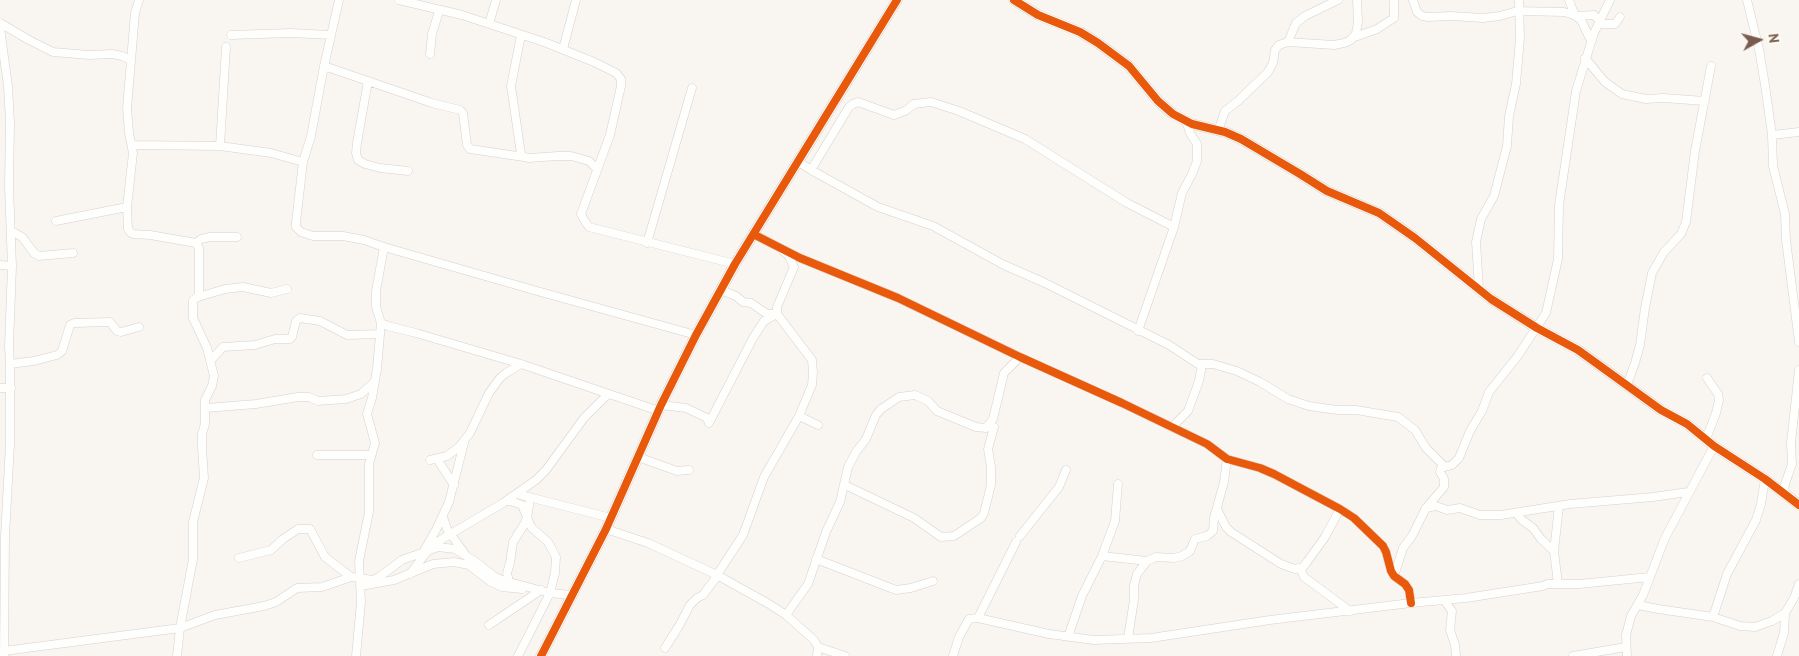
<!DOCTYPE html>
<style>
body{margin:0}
#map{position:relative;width:1799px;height:656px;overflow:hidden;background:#f9f5f0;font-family:"PT Sans",sans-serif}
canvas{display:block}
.north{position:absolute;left:1734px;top:15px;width:50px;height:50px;-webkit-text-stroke:4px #fffaf3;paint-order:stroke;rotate:83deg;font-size:14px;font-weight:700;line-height:20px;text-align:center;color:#7a5c4d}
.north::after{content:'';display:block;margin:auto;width:18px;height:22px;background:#7a5c4d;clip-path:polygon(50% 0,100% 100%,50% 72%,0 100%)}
</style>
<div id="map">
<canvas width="1799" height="656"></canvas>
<div class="north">N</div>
</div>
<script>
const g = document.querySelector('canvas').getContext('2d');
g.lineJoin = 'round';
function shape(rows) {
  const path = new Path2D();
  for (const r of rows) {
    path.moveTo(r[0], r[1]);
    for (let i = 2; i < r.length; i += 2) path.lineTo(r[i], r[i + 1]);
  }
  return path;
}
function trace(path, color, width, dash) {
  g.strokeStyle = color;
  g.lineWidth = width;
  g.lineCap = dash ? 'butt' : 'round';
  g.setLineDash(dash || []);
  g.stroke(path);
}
const minor = shape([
 [139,0,135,13,127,108,129,133,133,153,127,207,128,229,131,233,133,234,150,235,196,243,199,248,199,292,198,297,193,300,193,318,207,348,214,376,212,386,205,400,205,424,202,434,202,447,204,478,193,522,193,559,180,628,177,656],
 [339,0,324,66,311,136,303,162,296,222,296,227,301,232,313,236,343,236,364,240,384,247,537,291,696,335],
 [399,0,462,15,544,42,594,62,616,73,621,79,621,86,610,135,581,214,584,220,589,227,735,264],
 [1413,0,1417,12,1422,16,1428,17,1451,16,1483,18,1500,16,1517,11,1564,12,1574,15,1581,20,1591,41],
 [1569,0,1575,16,1594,15,1603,24,1615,24,1620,17],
 [1747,0,1759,49,1765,85,1772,135,1773,166,1785,214,1786,240,1799,342],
 [0,23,29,40,53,52,89,55,112,54,122,56,131,60],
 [489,24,496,0],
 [0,28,8,86,10,123,9,187,12,266,9,346,10,364,10,444,5,536,4,656],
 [231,35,291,33,331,35],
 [521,35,511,86,521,154,524,157,529,158,558,156,571,156,589,161,596,168],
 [1352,38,1377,29,1394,18,1394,0],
 [1288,42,1296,23,1305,16,1338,0],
 [563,49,576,0],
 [430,54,432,34,439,11],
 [1585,58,1605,82,1622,94,1646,99,1663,98,1705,101],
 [324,66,432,103,460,110,463,113,467,145,470,149,524,157],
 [368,81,357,143,356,153,358,160,365,164,380,168,408,171],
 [1218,131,1225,111,1238,101,1268,72,1273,63,1275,50,1279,45,1288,42,1334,45,1344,43,1351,40,1356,33,1358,22,1357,0],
 [1772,135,1799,132],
 [132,145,220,146,271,153,303,162],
 [220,146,226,47],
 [799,162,811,170,878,207,933,226,1004,265,1043,282,1169,345,1198,364,1213,364,1237,371,1260,382,1288,399,1309,406,1337,410,1356,410,1398,417,1415,430,1426,448,1444,466],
 [811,170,849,107,853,104,858,102,894,115,905,111,914,104,931,102,959,111,1025,139,1127,203,1174,227],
 [56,221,127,207],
 [11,233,15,233,22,237,34,253,39,256,73,253],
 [755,235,800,258,898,298,1020,357,1122,403,1207,444,1227,459,1260,468,1274,474,1340,509,1354,518,1383,546,1386,552,1391,571,1394,576,1405,584,1409,590,1411,603],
 [196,243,201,239,210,237,237,237],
 [647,243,692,88],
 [384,247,376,291,376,307,381,323,388,326,416,333,521,364,659,411],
 [0,265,12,266],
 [1479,289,1476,242,1481,219,1494,196,1507,146,1509,116,1516,84,1520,38,1519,0],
 [721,290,736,296,743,302,751,303,767,314,775,314],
 [198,297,225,289,243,287,271,293,287,289],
 [1138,331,1174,227,1182,193,1192,174,1197,161,1197,144,1190,133,1186,121],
 [211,360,223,347,255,345,275,339,290,339,292,337,296,321,300,318,320,321,347,335,380,334],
 [10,364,34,361,57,355,62,351,70,325,74,323,110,322,117,331,121,332,139,327],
 [1627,385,1635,363,1640,345,1645,308,1652,273,1664,252,1681,234,1686,222,1695,151,1711,66],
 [0,388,11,388],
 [661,405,686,408,707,418,709,423,753,338,764,321,777,314],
 [206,408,256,404,298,397,309,397,318,401,346,399,361,394,373,383],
 [799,416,818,425],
 [1172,427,1188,411,1199,381,1202,365],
 [1706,439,1716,413,1719,400,1718,394,1707,378],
 [317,455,371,455],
 [638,457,677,471,689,470],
 [437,459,454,485],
 [430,460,447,456,459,447,470,433,489,393,500,378,506,373,521,364],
 [845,485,914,518,941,537,954,536,981,518,984,513,991,485,991,467,988,449,994,427],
 [1784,493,1785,484,1792,464,1791,443,1799,370],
 [517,494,611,518],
 [507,501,514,502,522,505,531,527,548,542,556,557,555,573,550,593,518,656],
 [1426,508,1436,506,1447,510,1460,508,1480,515,1501,515,1570,504,1653,497,1688,492],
 [1217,509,1226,527,1231,532,1281,564,1295,569,1303,567,1307,562,1325,537,1340,509],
 [1516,513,1522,520,1533,528,1541,539,1554,551],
 [443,517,447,529,465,554],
 [606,529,648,543,717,575,769,604,786,615,814,640,818,647,817,656],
 [1020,536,1059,487,1066,470],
 [425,549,436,530,449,502,464,443],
 [1102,556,1147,561],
 [239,558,271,550,283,539,298,529,310,529,325,557,351,577],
 [816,559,896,590,911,588,933,581],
 [1300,568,1304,577,1350,611],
 [410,574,432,545,503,503,536,480,546,470,584,418,608,394],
 [717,575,743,535,764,477,799,416,812,385,813,373,812,360,777,314,777,307,794,267,788,255,783,251],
 [1394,576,1403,548,1412,536,1426,508,1444,487,1444,479,1440,472,1441,468,1452,465,1459,458,1470,431,1482,411,1489,392,1517,357,1546,313,1558,259,1559,205,1576,91,1594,33,1610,0],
 [509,582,507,573,510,563,513,542,525,523,528,513,530,497],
 [1558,584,1579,584,1650,577],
 [361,586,394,580,433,564,454,562,469,565,491,582,502,587,522,589],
 [1444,600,1452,611,1450,630,1455,645,1456,656],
 [1638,605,1658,609,1713,617,1740,626,1755,627,1772,621,1785,613,1794,598,1799,584],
 [786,615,808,584,826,532,840,502,848,467,856,452,866,439,876,415,881,409,899,397,915,395,928,401,937,411,976,427,986,428,993,419,1004,373,1020,357],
 [1713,617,1727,574,1756,520,1761,504,1765,479],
 [978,618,1016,542],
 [489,625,541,590],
 [1068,637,1082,596,1102,556,1115,521,1118,484],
 [1128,638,1134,600,1134,585,1137,574,1147,561,1156,557,1174,558,1182,556,1190,551,1195,539,1207,536,1213,531,1214,518,1224,482,1227,459],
 [818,647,845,656],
 [665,648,679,626,690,605,697,598,703,595,718,575],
 [4,651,180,628,215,615,264,606,276,602,297,588,322,587,351,577,373,580,379,577,402,560,438,547,455,549,476,562,495,577,502,580,550,593,571,595],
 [356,656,361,602,359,561,369,512,369,464,375,443,367,414,372,398,377,369,381,323],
 [953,656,959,637,969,619,978,618,1049,634,1094,640,1151,638,1270,620,1411,603,1466,598,1543,586,1547,584,1558,584,1554,551,1559,506],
 [1573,656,1626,647],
 [1627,656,1626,635,1631,616,1643,595,1665,538,1714,446],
 [1777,656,1784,633,1785,613]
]);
const tertiary = shape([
 [1014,0,1038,15,1080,32,1098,43,1129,66,1158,101,1173,114,1192,124,1225,132,1241,139,1300,174,1327,191,1379,213,1415,238,1491,299,1537,328,1578,350,1661,410,1687,424,1714,446,1765,479,1799,505],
 [541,656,606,529,661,405,696,335,735,264,897,0]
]);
const cycleway = shape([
 [1014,0,1038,15,1080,32,1098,43,1129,66,1158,101,1173,114,1192,124,1225,132,1241,139,1300,174,1327,191,1379,213,1415,238,1491,299,1537,328,1578,350,1661,410,1687,424,1714,446,1765,479,1799,505],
 [755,235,800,258,898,298,1020,357,1122,403,1207,444,1227,459,1260,468,1274,474,1340,509,1354,518,1383,546,1386,552,1391,571,1394,576,1405,584,1409,590,1411,603],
 [541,656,606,529,661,405,696,335,735,264,897,0]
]);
trace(minor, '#d7d1cb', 9);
trace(tertiary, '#d7d1cb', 11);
trace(minor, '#fefefd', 8);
trace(tertiary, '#fefefd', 10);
trace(cycleway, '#e8590c', 8);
</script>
